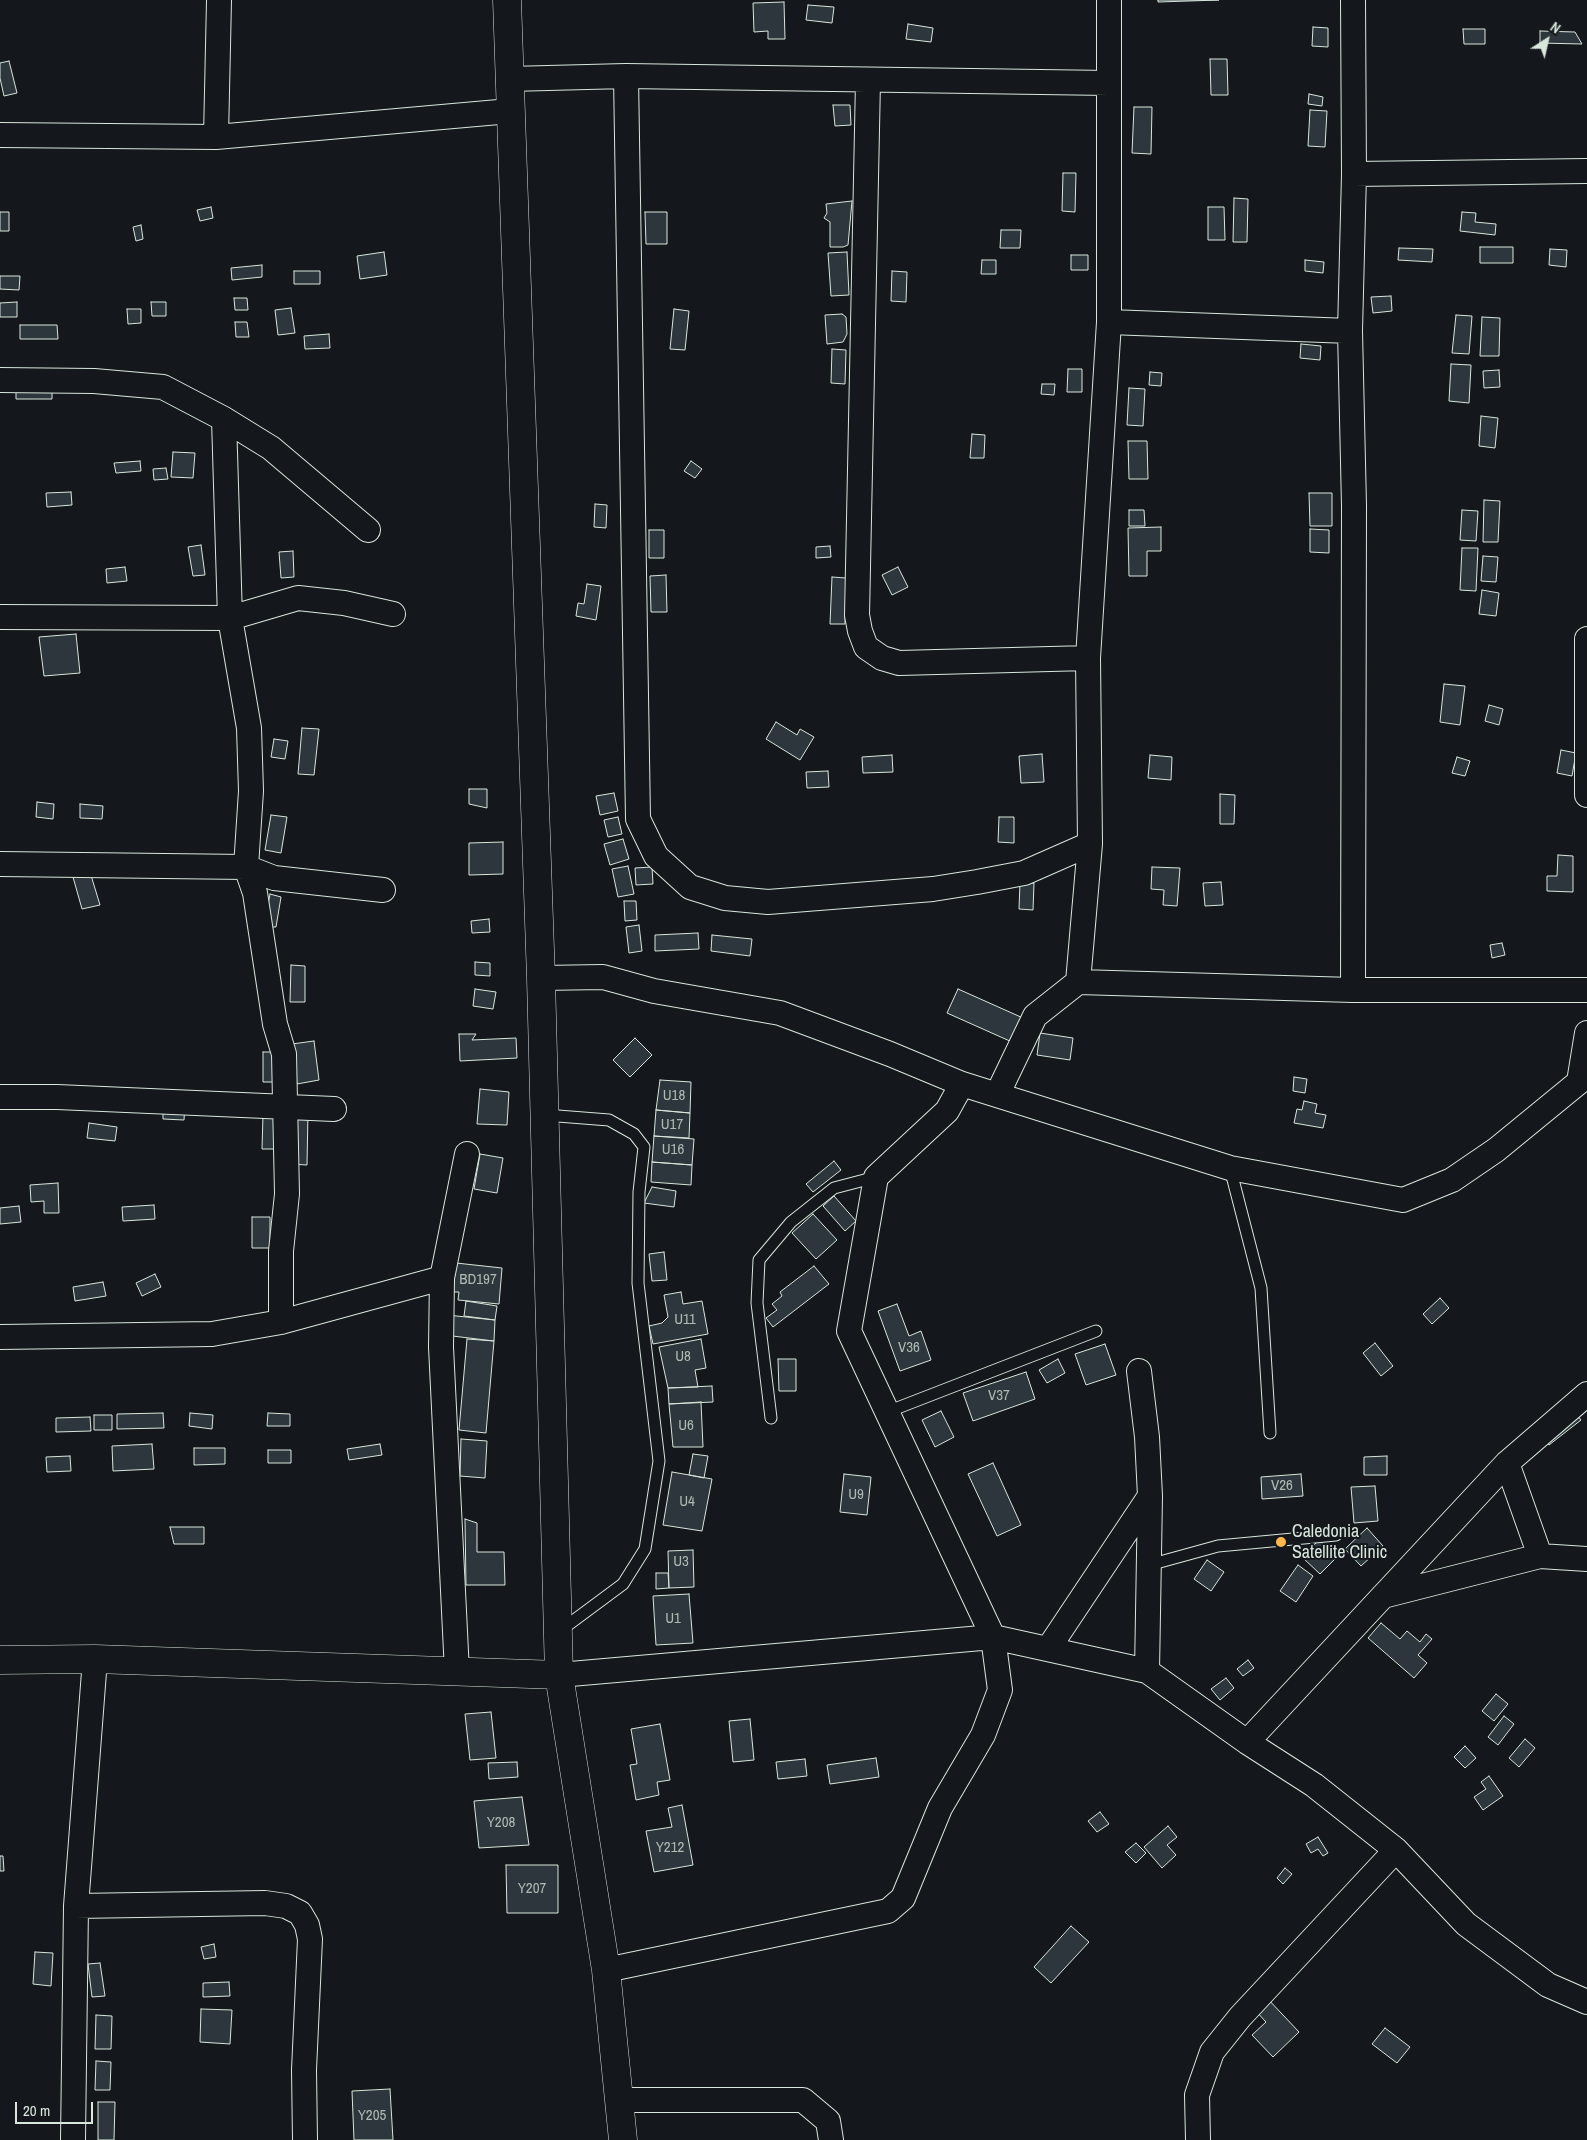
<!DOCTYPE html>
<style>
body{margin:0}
#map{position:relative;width:1587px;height:2140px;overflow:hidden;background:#14181c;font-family:"Archivo Narrow",sans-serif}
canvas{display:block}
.north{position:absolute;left:1522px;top:15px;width:50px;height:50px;-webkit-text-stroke:4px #14181c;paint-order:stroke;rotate:35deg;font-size:14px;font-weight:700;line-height:20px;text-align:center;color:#d8e6dc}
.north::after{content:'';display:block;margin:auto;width:18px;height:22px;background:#d8e6dc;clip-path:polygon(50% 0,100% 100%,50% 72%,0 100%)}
.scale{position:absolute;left:15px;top:2102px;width:78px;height:22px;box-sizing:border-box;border:2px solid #d8e6dc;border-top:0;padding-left:6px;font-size:15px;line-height:18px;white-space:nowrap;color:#d8e6dc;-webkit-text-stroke:4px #14181c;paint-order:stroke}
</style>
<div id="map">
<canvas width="1587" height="2140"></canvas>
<div class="north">N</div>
<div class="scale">20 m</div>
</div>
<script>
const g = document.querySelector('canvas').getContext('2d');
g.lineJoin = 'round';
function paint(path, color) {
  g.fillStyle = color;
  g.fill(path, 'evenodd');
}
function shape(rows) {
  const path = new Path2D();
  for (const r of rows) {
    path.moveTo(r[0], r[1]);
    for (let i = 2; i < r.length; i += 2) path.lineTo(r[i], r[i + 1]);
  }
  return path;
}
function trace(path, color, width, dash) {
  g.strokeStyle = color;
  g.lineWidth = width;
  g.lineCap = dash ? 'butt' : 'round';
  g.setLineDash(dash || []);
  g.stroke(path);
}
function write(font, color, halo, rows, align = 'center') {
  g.font = font + ' "Archivo Narrow",sans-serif';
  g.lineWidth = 4;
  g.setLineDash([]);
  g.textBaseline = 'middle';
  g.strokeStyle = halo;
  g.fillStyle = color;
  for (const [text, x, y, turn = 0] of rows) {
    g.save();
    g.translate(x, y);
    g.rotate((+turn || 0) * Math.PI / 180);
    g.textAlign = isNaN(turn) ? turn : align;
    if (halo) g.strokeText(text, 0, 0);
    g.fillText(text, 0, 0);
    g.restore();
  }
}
const building = shape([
 [1158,0,1219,0,1158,2,1158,0],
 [784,2,785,39,768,39,768,31,754,32,753,3,784,2],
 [808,5,834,7,832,23,806,20,808,5],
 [908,24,933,28,931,42,906,39,908,24],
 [1313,27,1328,28,1328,47,1312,46,1313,27],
 [1463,29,1485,29,1485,44,1464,44,1463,29],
 [1540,31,1575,32,1582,44,1540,43,1540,31],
 [1210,59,1227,59,1228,95,1211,95,1210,59],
 [9,61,17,93,4,96,0,78,0,63,9,61],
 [1309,94,1323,97,1322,106,1308,104,1309,94],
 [833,105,850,105,851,125,835,126,833,105],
 [1134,107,1152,107,1151,154,1132,153,1134,107],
 [1310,110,1327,111,1325,147,1308,146,1310,110],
 [1063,173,1076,173,1075,212,1062,211,1063,173],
 [1234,198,1248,199,1247,242,1233,242,1234,198],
 [852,201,848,245,843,247,830,247,830,222,824,218,827,213,826,204,852,201],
 [211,207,213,218,200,221,197,210,211,207],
 [1208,207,1224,207,1225,240,1208,240,1208,207],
 [0,212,9,212,9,231,0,231,0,212],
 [645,212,667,212,667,244,646,244,645,212],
 [1462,212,1476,213,1475,222,1496,224,1495,235,1460,231,1462,212],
 [141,225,143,239,136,241,133,227,141,225],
 [1001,230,1021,230,1020,248,1000,248,1001,230],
 [1480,247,1513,247,1513,263,1480,263,1480,247],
 [1399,248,1433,249,1432,262,1398,260,1399,248],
 [1550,249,1567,250,1566,267,1549,265,1550,249],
 [384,252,387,275,360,279,357,256,384,252],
 [847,252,849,295,831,296,828,253,847,252],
 [1071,255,1088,255,1088,270,1071,270,1071,255],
 [982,260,996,260,996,274,981,274,982,260],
 [1305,260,1324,262,1323,273,1305,271,1305,260],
 [262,265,262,277,232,280,231,268,262,265],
 [294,271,320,271,320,284,294,284,294,271],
 [892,271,907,272,906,302,891,301,892,271],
 [0,276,20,276,19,290,0,289,0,276],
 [1391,296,1392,311,1373,313,1371,297,1391,296],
 [234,298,247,298,248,310,235,310,234,298],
 [17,302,17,317,0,317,0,303,17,302],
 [151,302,166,302,166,316,152,316,151,302],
 [291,308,295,333,278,335,275,310,291,308],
 [127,309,141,309,141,323,128,324,127,309],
 [674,309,689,311,685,350,670,349,674,309],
 [842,314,846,317,847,334,843,342,827,344,825,315,842,314],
 [1456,315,1472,316,1469,354,1452,353,1456,315],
 [1482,317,1500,318,1499,356,1480,356,1482,317],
 [235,322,247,322,249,337,236,337,235,322],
 [20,325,57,325,58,339,20,339,20,325],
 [329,334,330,348,305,349,304,336,329,334],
 [1301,344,1321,346,1320,360,1300,358,1301,344],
 [832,349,846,350,845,384,831,383,832,349],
 [1451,364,1471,365,1469,403,1449,401,1451,364],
 [1068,369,1082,369,1082,392,1067,392,1068,369],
 [1499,370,1500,387,1484,388,1483,371,1499,370],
 [1150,372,1162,373,1161,386,1149,385,1150,372],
 [1042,384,1055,384,1054,395,1041,394,1042,384],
 [16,386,52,386,52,399,16,399,16,386],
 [1129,388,1145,389,1143,426,1127,425,1129,388],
 [1481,416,1498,418,1495,448,1479,446,1481,416],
 [972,434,985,435,984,458,970,458,972,434],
 [1128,441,1147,441,1148,479,1129,479,1128,441],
 [173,452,195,453,193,478,171,477,173,452],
 [140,461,141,471,116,473,114,463,140,461],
 [691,461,702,469,695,478,684,471,691,461],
 [166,468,168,479,154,480,153,469,166,468],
 [71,492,72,505,47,507,46,493,71,492],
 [1309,493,1332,493,1332,526,1310,526,1309,493],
 [1484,500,1500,501,1498,542,1483,542,1484,500],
 [595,504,607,505,606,528,594,527,595,504],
 [1129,510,1144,510,1145,526,1129,526,1129,510],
 [1462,510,1478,511,1476,541,1460,540,1462,510],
 [1161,527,1161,551,1147,551,1147,576,1129,576,1128,528,1161,527],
 [1310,529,1329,530,1329,553,1310,552,1310,529],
 [649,530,664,530,664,558,649,558,649,530],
 [201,545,205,575,193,576,188,547,201,545],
 [830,546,831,557,816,558,816,547,830,546],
 [1462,548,1478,548,1476,591,1460,590,1462,548],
 [293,551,294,577,281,578,279,552,293,551],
 [1483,556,1498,557,1496,582,1481,581,1483,556],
 [125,567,127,581,107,583,106,569,125,567],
 [898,567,908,587,892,595,882,575,898,567],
 [666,575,667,612,651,612,650,576,666,575],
 [832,577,846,578,845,624,830,624,832,577],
 [587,584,601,586,596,620,576,616,578,603,584,604,587,584],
 [1482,590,1499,593,1496,616,1479,614,1482,590],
 [76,634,80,673,44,676,39,637,76,634],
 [1444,684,1465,686,1460,725,1440,722,1444,684],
 [1489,705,1503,709,1499,725,1485,721,1489,705],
 [776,722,797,735,800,729,814,737,800,760,766,739,776,722],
 [302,728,319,729,314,775,298,774,302,728],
 [274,739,288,741,285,759,271,757,274,739],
 [1561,750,1576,753,1572,776,1557,773,1561,750],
 [1042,754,1044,782,1021,783,1019,756,1042,754],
 [892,755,893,772,863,773,862,757,892,755],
 [1150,755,1172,757,1171,780,1148,778,1150,755],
 [1457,757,1470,761,1465,776,1452,773,1457,757],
 [828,771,829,787,807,788,806,772,828,771],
 [469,789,487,789,487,808,469,804,469,789],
 [614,793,618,811,600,815,596,796,614,793],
 [1220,794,1235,795,1234,824,1220,824,1220,794],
 [37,802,54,804,53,819,36,817,37,802],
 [80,804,103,806,102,819,80,818,80,804],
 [271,815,287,817,281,853,265,850,271,815],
 [618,817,622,834,608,837,604,820,618,817],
 [999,817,1014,817,1014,843,998,842,999,817],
 [623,839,629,859,610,865,604,844,623,839],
 [503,842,503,874,469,875,469,843,503,842],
 [1558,855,1573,856,1573,892,1547,891,1547,876,1557,876,1558,855],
 [628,866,634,894,618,897,612,869,628,866],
 [652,867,653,884,636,885,635,868,652,867],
 [1152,867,1180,868,1177,906,1163,905,1164,890,1151,889,1152,867],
 [90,872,100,905,82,909,73,877,90,872],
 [1221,882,1223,905,1205,906,1203,883,1221,882],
 [1020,883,1034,883,1033,910,1019,909,1020,883],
 [270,894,281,897,276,927,264,927,270,894],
 [624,901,636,901,637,920,625,921,624,901],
 [489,919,490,932,472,933,471,921,489,919],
 [639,925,642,951,629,953,626,927,639,925],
 [698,933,699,949,655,951,655,935,698,933],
 [712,935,752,939,750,956,711,951,712,935],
 [1502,943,1505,955,1492,958,1490,945,1502,943],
 [475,962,490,963,490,976,475,975,475,962],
 [291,965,305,966,305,1002,290,1002,291,965],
 [475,989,496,992,493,1009,473,1006,475,989],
 [958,989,1023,1018,1012,1042,947,1013,958,989],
 [1040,1033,1073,1038,1070,1060,1037,1055,1040,1033],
 [459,1034,476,1034,472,1040,516,1038,517,1058,460,1061,459,1034],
 [635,1038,652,1055,630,1077,613,1060,635,1038],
 [314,1041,319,1080,297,1084,292,1044,314,1041],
 [263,1052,278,1052,278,1082,263,1082,263,1052],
 [1294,1077,1307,1079,1305,1093,1293,1091,1294,1077],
 [660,1080,691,1082,690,1113,656,1110,660,1080],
 [480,1089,509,1092,507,1125,477,1124,480,1089],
 [1304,1101,1317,1104,1315,1113,1326,1115,1323,1128,1294,1123,1297,1109,1302,1110,1304,1101],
 [163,1103,185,1104,184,1120,163,1119,163,1103],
 [656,1110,690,1113,689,1138,654,1136,656,1110],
 [292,1112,308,1112,307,1165,290,1164,292,1112],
 [263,1115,278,1116,276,1149,262,1149,263,1115],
 [89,1123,117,1127,115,1141,87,1138,89,1123],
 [654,1136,694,1139,692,1165,652,1162,654,1136],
 [480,1154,503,1158,497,1193,474,1189,480,1154],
 [834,1161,841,1170,813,1192,806,1184,834,1161],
 [652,1162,692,1165,691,1185,651,1182,652,1162],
 [58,1183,59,1213,44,1213,44,1201,31,1202,30,1185,58,1183],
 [652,1187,676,1191,674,1207,644,1203,652,1187],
 [834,1196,856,1221,845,1231,823,1206,834,1196],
 [154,1205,155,1219,123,1221,122,1207,154,1205],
 [19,1206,21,1222,0,1224,0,1208,19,1206],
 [813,1214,837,1240,816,1259,792,1233,813,1214],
 [252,1217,270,1217,270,1248,252,1248,252,1217],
 [664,1252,667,1280,652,1281,649,1254,664,1252],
 [456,1263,502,1268,499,1304,458,1300,459,1292,453,1292,456,1263],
 [814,1266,829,1284,773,1327,766,1318,777,1310,772,1304,782,1296,780,1292,814,1266],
 [155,1274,161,1287,142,1296,136,1283,155,1274],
 [103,1282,106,1296,75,1301,73,1287,103,1282],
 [681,1292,683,1304,702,1301,708,1334,653,1344,649,1326,662,1323,668,1317,664,1295,681,1292],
 [1440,1298,1449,1308,1432,1324,1423,1314,1440,1298],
 [466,1301,497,1306,495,1320,464,1316,466,1301],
 [897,1304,909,1336,921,1331,931,1360,900,1371,878,1311,897,1304],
 [447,1315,495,1320,494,1341,444,1335,447,1315],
 [467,1339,494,1341,486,1433,459,1430,467,1339],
 [701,1339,706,1368,695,1370,698,1387,668,1388,659,1347,701,1339],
 [1375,1343,1393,1366,1381,1376,1363,1353,1375,1343],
 [1105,1344,1116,1375,1086,1385,1075,1354,1105,1344],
 [778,1359,796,1359,796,1391,779,1391,778,1359],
 [1058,1359,1065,1373,1047,1383,1039,1370,1058,1359],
 [1026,1372,1035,1399,973,1421,963,1393,1026,1372],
 [712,1386,713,1402,669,1404,668,1388,712,1386],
 [701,1402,703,1447,673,1447,669,1404,701,1402],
 [1571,1408,1581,1420,1549,1445,1539,1433,1571,1408],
 [941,1411,954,1437,935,1447,922,1420,941,1411],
 [163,1413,164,1428,117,1429,117,1414,163,1413],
 [190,1413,213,1415,212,1429,189,1426,190,1413],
 [268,1413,290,1414,290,1426,267,1426,268,1413],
 [94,1415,112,1415,112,1430,94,1430,94,1415],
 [90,1417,91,1431,56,1432,56,1418,90,1417],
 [461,1439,487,1441,485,1478,460,1476,461,1439],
 [152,1444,154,1469,113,1471,112,1446,152,1444],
 [380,1444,382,1455,349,1460,347,1449,380,1444],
 [194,1448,225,1448,225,1464,194,1465,194,1448],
 [268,1450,291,1450,291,1463,268,1463,268,1450],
 [693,1454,708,1456,704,1478,689,1475,693,1454],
 [70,1456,71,1471,47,1472,46,1457,70,1456],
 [1387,1456,1387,1475,1364,1475,1364,1457,1387,1456],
 [993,1463,1021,1525,997,1536,968,1474,993,1463],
 [672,1472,712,1479,702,1531,663,1525,672,1472],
 [844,1474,871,1477,867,1515,840,1512,844,1474],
 [1301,1474,1303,1496,1262,1499,1261,1477,1301,1474],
 [1375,1486,1378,1521,1354,1523,1351,1487,1375,1486],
 [465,1519,477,1523,477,1552,504,1552,505,1585,466,1585,465,1519],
 [170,1527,204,1527,204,1544,174,1544,170,1527],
 [1367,1528,1383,1546,1361,1566,1345,1549,1367,1528],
 [1319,1540,1337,1557,1320,1574,1302,1557,1319,1540],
 [693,1550,694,1587,669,1588,668,1551,693,1550],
 [1207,1560,1224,1572,1211,1591,1194,1579,1207,1560],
 [1298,1565,1313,1576,1296,1602,1280,1591,1298,1565],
 [656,1573,668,1573,669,1588,656,1589,656,1573],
 [689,1594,693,1643,656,1645,653,1596,689,1594],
 [1381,1623,1400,1639,1407,1631,1420,1642,1426,1634,1432,1639,1418,1655,1427,1663,1414,1678,1368,1638,1381,1623],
 [1248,1660,1254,1668,1243,1676,1237,1669,1248,1660],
 [1226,1678,1234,1688,1220,1700,1211,1689,1226,1678],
 [1496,1694,1508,1704,1494,1721,1482,1711,1496,1694],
 [491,1712,496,1758,470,1760,465,1714,491,1712],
 [1504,1716,1514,1724,1498,1745,1488,1737,1504,1716],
 [750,1719,754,1760,733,1762,729,1721,750,1719],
 [660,1724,670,1780,657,1782,659,1795,636,1800,630,1765,637,1764,631,1729,660,1724],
 [1525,1739,1535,1748,1519,1767,1509,1758,1525,1739],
 [1465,1746,1476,1758,1465,1768,1454,1757,1465,1746],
 [876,1758,879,1777,830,1784,827,1765,876,1758],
 [805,1759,807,1776,778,1779,776,1762,805,1759],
 [517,1762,518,1777,489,1779,488,1763,517,1762],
 [1489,1776,1503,1796,1483,1810,1474,1797,1486,1789,1481,1782,1489,1776],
 [522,1797,529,1845,479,1848,474,1801,522,1797],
 [682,1805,693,1865,654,1872,646,1831,672,1827,668,1808,682,1805],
 [1100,1812,1109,1824,1097,1832,1088,1821,1100,1812],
 [1168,1826,1177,1837,1167,1845,1176,1855,1162,1868,1144,1847,1168,1826],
 [1318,1837,1328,1853,1323,1856,1318,1849,1311,1853,1306,1844,1318,1837],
 [1136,1843,1146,1853,1136,1863,1125,1852,1136,1843],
 [0,1856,3,1856,4,1871,0,1871,0,1856],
 [506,1865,558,1865,558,1913,507,1913,506,1865],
 [1285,1868,1292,1874,1283,1884,1277,1878,1285,1868],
 [1071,1926,1089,1942,1051,1983,1034,1967,1071,1926],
 [214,1944,216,1957,204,1959,201,1947,214,1944],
 [35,1952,53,1953,51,1986,33,1984,35,1952],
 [100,1963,105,1996,92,1997,88,1964,100,1963],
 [229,1982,230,1996,203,1997,203,1983,229,1982],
 [1266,1997,1299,2032,1273,2057,1252,2035,1266,2022,1254,2009,1266,1997],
 [201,2009,232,2010,230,2044,200,2042,201,2009],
 [96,2015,112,2016,111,2049,95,2049,96,2015],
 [1385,2028,1410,2047,1397,2063,1372,2044,1385,2028],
 [96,2061,111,2062,110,2090,95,2090,96,2061],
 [390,2089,393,2140,354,2140,352,2091,390,2089],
 [98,2102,115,2102,114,2140,98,2140,98,2102]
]);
const service = shape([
 [545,1115,609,1120,634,1134,644,1147,639,1192,638,1283,659,1461,645,1549,623,1584,561,1630],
 [1230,1168,1261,1288,1270,1433],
 [887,1412,1096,1331],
 [771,1418,757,1303,759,1260,791,1222,834,1188,876,1177],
 [1149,1565,1218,1546,1336,1535]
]);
const minor = shape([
 [626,76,638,819,656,856,690,887,725,898,768,902,933,889,977,882,1024,873,1090,844],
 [509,79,626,76,1109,83],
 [868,81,857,615,860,631,866,647,882,658,899,663,1088,658],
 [0,135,216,137,510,111],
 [216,137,219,0],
 [1354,174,1587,171],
 [1109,322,1350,331],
 [0,380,94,381,163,387,224,419,271,448,368,530],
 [224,419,230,618,249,728,251,791,246,867,255,893,275,1024,284,1054,287,1194,281,1251,281,1322],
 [0,617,230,618,298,598,344,603,393,614],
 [1587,639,1587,795],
 [0,864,246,867,274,878,383,890],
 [541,978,603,977,654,991,780,1013,890,1054,962,1084,1230,1168,1403,1200,1452,1180,1496,1150,1579,1082,1587,1033],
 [1078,982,1090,844,1088,658,1109,322,1109,0],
 [1353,990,1354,506,1350,331,1354,174,1353,0],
 [997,1095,1035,1016,1078,982,1353,990,1587,990],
 [0,1097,57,1097,334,1109],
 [0,1337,212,1334,281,1322,442,1278],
 [1507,1463,1540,1556],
 [1383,1596,1540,1556,1587,1559],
 [1048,1649,1150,1496,1147,1437,1139,1371],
 [1147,1671,1150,1496],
 [457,1672,441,1347,442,1278,467,1154],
 [559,1675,993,1637,1147,1671,1247,1742,1314,1785,1396,1850,1466,1924,1548,1985,1587,2002],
 [1247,1742,1507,1463,1587,1394],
 [76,1906,265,1903,286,1906,300,1913,307,1925,310,1939,304,2070,305,2140],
 [606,1970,888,1911,903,1898,940,1808,983,1735,1000,1690,993,1637,849,1331,876,1177,947,1111,962,1084],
 [618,2100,803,2100,828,2121,831,2140],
 [73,2140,76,1906,95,1659],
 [1198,2140,1197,2095,1212,2052,1240,2017,1396,1850]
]);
const tertiary = shape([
 [507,0,541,978,559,1675,606,1970,623,2140],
 [0,1660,95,1659,559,1675]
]);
const markers = [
 [1281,1542,6,"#ffb74d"]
];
const numberNames = [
 ["U18",674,1096],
 ["U17",672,1125],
 ["U16",673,1150],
 ["BD197",478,1280],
 ["U11",685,1320],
 ["V36",909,1348],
 ["U8",683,1357],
 ["V37",999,1396],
 ["U6",686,1426],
 ["V26",1282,1486],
 ["U9",856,1495],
 ["U4",687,1502],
 ["U3",681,1562],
 ["U1",673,1619],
 ["Y208",501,1823],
 ["Y212",670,1848],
 ["Y207",532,1889],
 ["Y205",372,2116]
];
const poiNames = [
 ["Caledonia",1292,1532],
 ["Satellite Clinic",1292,1553]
];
paint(building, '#2c363c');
trace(building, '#d8e6dc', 1);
trace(service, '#d8e6dc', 13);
trace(minor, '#d8e6dc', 26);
trace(tertiary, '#d8e6dc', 29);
trace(service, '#14181c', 11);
trace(minor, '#14181c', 24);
trace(tertiary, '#14181c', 28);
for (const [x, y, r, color] of markers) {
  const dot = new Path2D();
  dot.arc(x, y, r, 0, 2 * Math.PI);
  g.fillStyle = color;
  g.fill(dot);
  trace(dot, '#14181c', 2);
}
write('15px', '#adbab4', null, numberNames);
write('18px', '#d8e6dc', '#14181c', poiNames, 'left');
</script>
